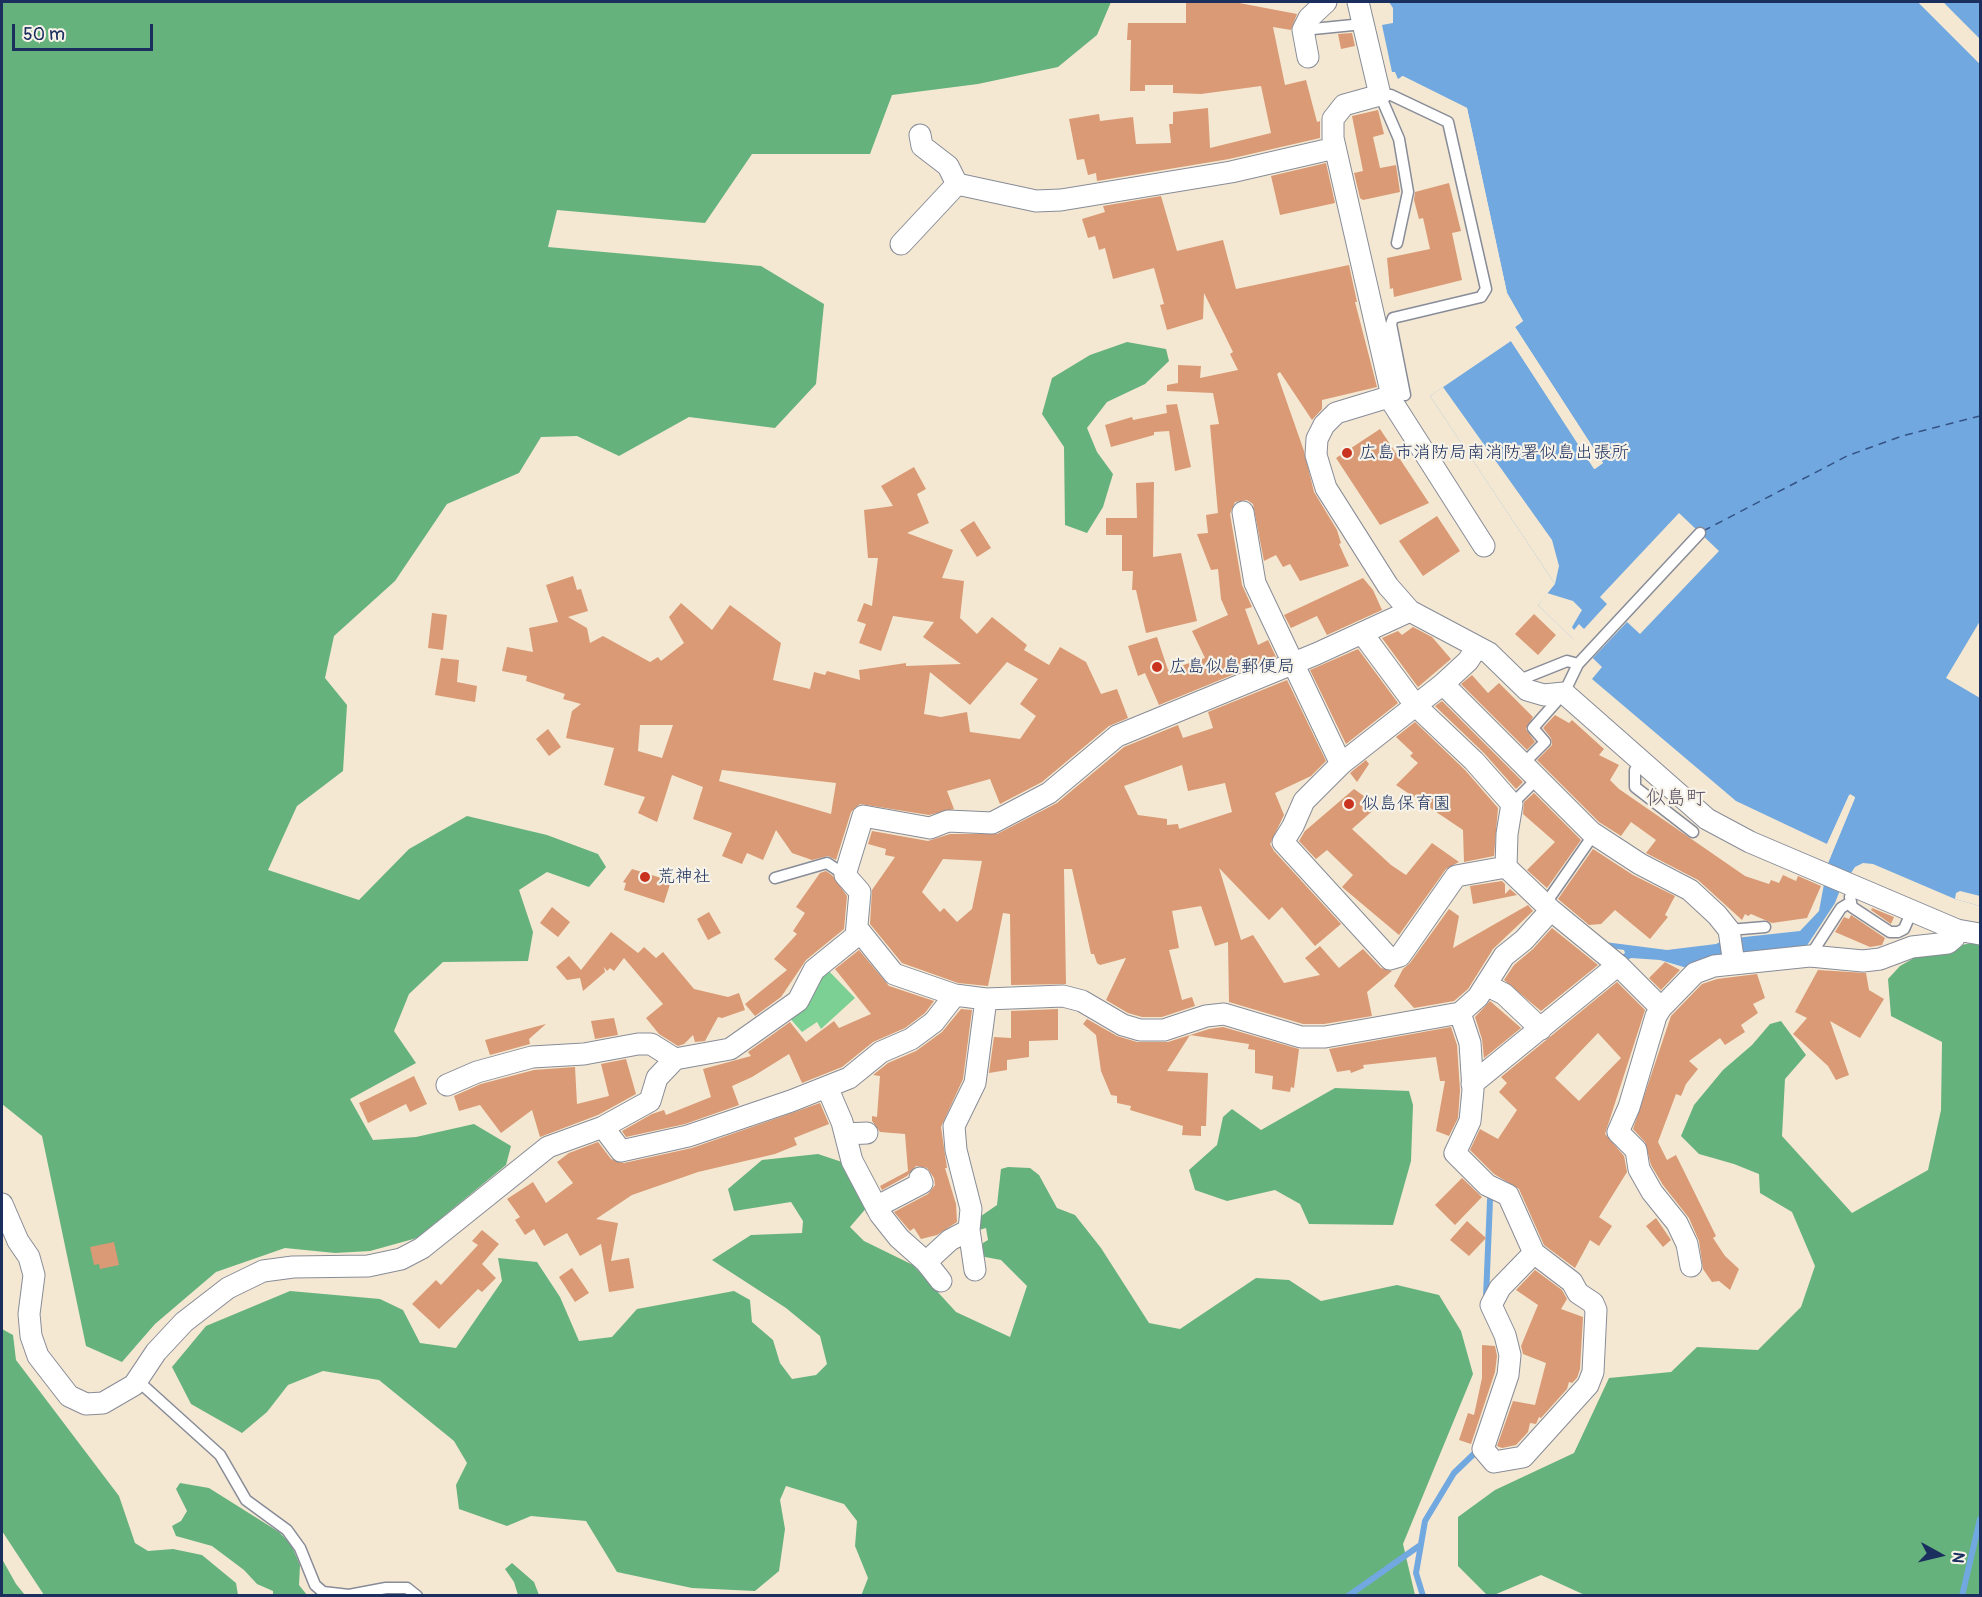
<!DOCTYPE html>
<meta charset="utf-8">
<style>
body{margin:0}
#map{position:relative;width:1982px;height:1597px;overflow:hidden;background:#f4e8d2;font-family:Pangolin,sans-serif}
canvas{display:block}
.frame{position:absolute;inset:0;border:3px solid #1b2f5e;pointer-events:none}
.north{position:absolute;left:1910px;top:1525px;width:60px;height:60px;-webkit-text-stroke:4px #f7f3e8;paint-order:stroke;rotate:98deg;font-size:16px;font-weight:700;line-height:24px;text-align:center;color:#1b2f5e}
.north::after{content:'';display:block;margin:auto;width:21px;height:27px;background:#1b2f5e;clip-path:polygon(50% 0,100% 100%,50% 72%,0 100%)}
.scale{position:absolute;left:12px;top:24px;width:141px;height:27px;box-sizing:border-box;border:3px solid #1b2f5e;border-top:0;padding-left:8px;font-size:18px;line-height:21px;white-space:nowrap;color:#1b2f5e;-webkit-text-stroke:4px #f7f3e8;paint-order:stroke}
</style>
<div id="map">
<canvas width="1982" height="1597"></canvas>
<div class="frame"></div>
<div class="north">N</div>
<div class="scale">50 m</div>
</div>
<script>
const g = document.querySelector('canvas').getContext('2d');
g.lineJoin = 'round';
function paint(path, color) {
  g.fillStyle = color;
  g.fill(path, 'evenodd');
}
function shape(rows) {
  const path = new Path2D();
  for (const r of rows) {
    path.moveTo(r[0], r[1]);
    for (let i = 2; i < r.length; i += 2) path.lineTo(r[i], r[i + 1]);
  }
  return path;
}
function trace(path, color, width, dash) {
  g.strokeStyle = color;
  g.lineWidth = width;
  g.lineCap = dash ? 'butt' : 'round';
  g.setLineDash(dash || []);
  g.stroke(path);
}
function write(font, color, halo, rows, align = 'center') {
  g.font = font + ' Pangolin,"Klee One",sans-serif';
  g.lineWidth = 4.5;
  g.setLineDash([]);
  g.textBaseline = 'middle';
  g.strokeStyle = halo;
  g.fillStyle = color;
  for (const [text, x, y, turn = 0] of rows) {
    g.save();
    g.translate(x, y);
    g.rotate((+turn || 0) * Math.PI / 180);
    g.textAlign = isNaN(turn) ? turn : align;
    if (halo) g.strokeText(text, 0, 0);
    g.fillText(text, 0, 0);
    g.restore();
  }
}
const green = shape([
 [825,967,855,998,821,1029,817,1022,802,1032,787,1015]
]);
const forest = shape([
 [2,2,1111,2,1097,35,1058,67,978,84,892,95,870,154,752,154,705,223,557,210,548,247,761,266,824,304,816,384,775,428,689,417,619,456,577,436,541,437,519,473,447,504,395,581,334,636,325,678,347,705,343,771,297,806,268,870,359,900,409,849,467,816,547,835,598,854,606,867,589,887,547,872,519,890,533,932,528,961,443,962,409,994,394,1031,416,1063,350,1099,373,1140,416,1137,474,1124,511,1146,506,1165,417,1238,370,1251,335,1253,285,1248,216,1272,155,1324,122,1362,86,1346,42,1136,2,1104],
 [1127,342,1166,349,1169,361,1145,384,1107,402,1087,428,1097,452,1113,474,1103,507,1087,533,1065,525,1064,447,1042,414,1052,378,1090,355],
 [1971,943,1980,945,1980,1595,1587,1596,1541,1575,1494,1595,1487,1595,1458,1566,1458,1517,1495,1490,1574,1453,1609,1378,1671,1372,1697,1347,1758,1350,1801,1307,1815,1266,1792,1212,1760,1193,1759,1174,1734,1164,1699,1154,1681,1136,1694,1105,1723,1070,1752,1045,1770,1024,1781,1021,1806,1055,1785,1079,1782,1136,1852,1213,1928,1170,1941,1110,1942,1042,1891,1016,1888,979,1900,966,1921,954],
 [1335,1088,1409,1091,1413,1105,1411,1161,1393,1225,1309,1224,1300,1204,1275,1190,1227,1201,1195,1190,1189,1170,1217,1145,1223,1117,1232,1109,1261,1130],
 [818,1154,848,1164,868,1206,850,1227,864,1241,913,1265,956,1312,1010,1337,1027,1286,1001,1260,980,1256,983,1243,988,1240,986,1228,979,1230,981,1216,997,1205,1001,1169,1008,1167,1030,1168,1039,1175,1057,1208,1075,1215,1101,1248,1149,1323,1180,1329,1256,1278,1289,1280,1321,1301,1397,1285,1439,1295,1461,1331,1473,1374,1403,1544,1415,1595,861,1596,868,1578,855,1546,857,1521,844,1504,786,1486,780,1500,785,1529,779,1571,755,1591,692,1588,617,1572,586,1521,531,1516,507,1526,459,1509,456,1485,467,1463,454,1441,379,1380,323,1371,288,1385,267,1412,242,1433,191,1404,172,1367,206,1326,290,1291,380,1299,403,1310,420,1343,456,1348,502,1281,498,1258,537,1262,560,1297,579,1341,612,1337,637,1309,734,1291,750,1300,752,1322,773,1340,780,1363,792,1379,816,1375,827,1364,820,1336,786,1308,712,1260,751,1235,802,1233,803,1221,791,1202,734,1211,728,1189,762,1160],
 [2,1329,13,1335,16,1360,119,1496,135,1543,148,1551,173,1549,202,1555,236,1583,238,1595,44,1595,2,1531],
 [180,1483,209,1488,279,1532,291,1544,300,1565,299,1585,307,1595,273,1595,273,1591,257,1584,244,1570,212,1546,176,1536,172,1526,181,1521,187,1511,176,1489],
 [2,1559,16,1584,25,1595,2,1595],
 [512,1563,534,1582,539,1595,518,1595,514,1582,505,1569]
]);
const water = shape([
 [1389,2,1918,2,1980,64,1980,906,1955,899,1873,864,1863,863,1855,867,1851,873,1847,872,1835,903,1804,950,1687,968,1660,960,1631,958,1621,964,1617,959,1625,953,1624,950,1598,946,1597,941,1667,950,1716,944,1726,939,1800,931,1819,911,1824,884,1832,865,1828,863,1855,798,1849,795,1827,844,1736,801,1592,679,1602,667,1538,605,1555,584,1430,396,1511,341,1594,469,1603,463,1515,327,1523,321,1507,293,1467,108,1403,76,1398,79,1395,72,1392,72,1382,25,1393,23,1393,8],
 [1943,2,1980,2,1980,39]
]);
const pier = shape([
 [1918,2,1922,2,1980,59,1980,64],
 [1940,2,1943,2,1980,42,1978,41],
 [1402,76,1467,108,1507,293,1523,321,1515,327,1603,463,1595,469,1509,338,1513,339,1595,465,1599,462,1512,328,1519,320,1504,293,1465,110,1403,79,1397,82],
 [1443,387,1552,540,1559,566,1555,584,1430,396],
 [1679,513,1719,551,1640,634,1627,622,1590,661,1572,642,1573,639,1538,605,1547,593,1573,601,1582,610,1572,627,1574,630,1579,624,1584,629,1607,604,1600,597],
 [1980,621,1980,698,1946,678],
 [1850,794,1855,797,1828,863,1825,862,1851,798,1829,847,1827,844],
 [1960,891,1980,896,1980,906,1955,899,1956,893]
]);
const stream = shape([
 [1486,1297,1490,1200],
 [1348,1596,1419,1546],
 [1423,1596,1416,1573,1425,1521,1454,1473,1479,1449],
 [1962,1596,1980,1519]
]);
const ferry = shape([
 [1703,531,1847,456,1902,436,1980,416]
]);
const building = shape([
 [1186,2,1234,2,1297,14,1291,30,1273,27,1285,85,1306,80,1317,122,1320,121,1320,138,1229,159,1097,181,1096,173,1088,175,1084,159,1077,160,1069,119,1099,114,1100,121,1133,117,1136,144,1171,143,1169,124,1173,124,1173,112,1208,108,1210,148,1271,133,1261,86,1201,94,1173,93,1173,85,1145,85,1145,91,1130,91,1131,40,1127,40,1128,23,1186,23],
 [1352,33,1355,46,1341,49,1338,34],
 [1378,110,1384,134,1373,137,1380,168,1396,165,1400,192,1363,200,1360,198,1354,173,1363,171,1352,116],
 [1326,163,1335,203,1280,215,1271,176],
 [1449,183,1461,231,1452,233,1462,280,1394,297,1393,288,1390,289,1387,258,1430,249,1423,218,1419,219,1414,200,1415,192],
 [1161,196,1177,251,1223,240,1236,289,1349,265,1357,302,1355,302,1377,387,1322,400,1322,409,1312,420,1280,372,1277,374,1304,451,1314,492,1337,530,1341,543,1339,544,1349,566,1300,581,1290,564,1283,567,1276,555,1264,561,1253,504,1247,500,1235,502,1230,514,1242,585,1252,607,1245,609,1258,645,1268,640,1276,657,1159,705,1145,673,1138,676,1128,646,1157,637,1168,670,1205,658,1192,631,1228,615,1221,599,1218,569,1211,570,1197,534,1208,533,1206,515,1218,513,1210,425,1219,424,1213,393,1167,391,1167,385,1178,383,1178,365,1201,366,1200,378,1238,370,1230,354,1233,352,1204,293,1203,319,1167,330,1160,305,1164,304,1154,268,1113,279,1105,248,1099,250,1095,236,1088,238,1082,219,1105,212,1103,206],
 [1177,404,1191,467,1175,471,1169,431,1154,432,1154,435,1111,447,1105,425,1132,417,1133,420,1167,413,1166,405],
 [1380,429,1429,503,1380,525,1336,458],
 [914,467,926,489,917,494,929,523,907,533,953,550,942,578,964,581,960,618,977,634,992,617,1027,645,1024,650,1049,665,1060,647,1086,662,1101,694,1117,689,1128,718,1109,726,1042,782,1000,804,990,779,947,791,954,809,929,815,860,804,851,812,836,860,828,856,812,860,792,853,776,830,763,860,747,853,742,864,722,856,732,833,693,819,703,787,672,775,657,822,638,813,645,797,604,785,614,748,566,738,572,711,581,704,563,699,565,694,526,681,527,676,502,671,507,647,533,652,529,628,558,622,546,585,573,576,577,590,581,589,588,611,568,617,587,628,590,643,603,636,650,662,658,657,661,661,684,643,669,617,681,603,712,630,730,605,781,643,773,680,810,689,814,672,825,675,827,671,860,680,859,670,906,663,906,666,961,664,923,637,934,622,893,616,881,651,859,643,866,624,857,621,864,603,872,606,878,558,868,558,864,510,893,506,881,486],
 [1007,662,1038,679,1020,704,1036,716,1020,739,970,732,967,712,941,717,924,714,930,672,970,705],
 [640,725,673,725,662,758,638,751],
 [722,770,836,783,831,814,719,781],
 [1154,482,1153,557,1181,553,1197,621,1146,633,1136,590,1132,590,1133,571,1122,571,1122,535,1106,535,1106,518,1137,518,1136,483],
 [1437,516,1460,551,1423,576,1399,541],
 [974,521,991,548,977,557,960,530],
 [1363,578,1373,590,1382,610,1327,635,1317,616,1291,628,1284,615],
 [432,613,447,615,443,650,428,648],
 [1534,614,1556,635,1538,655,1515,634],
 [1413,627,1432,637,1451,659,1418,687,1382,638,1398,631,1402,635],
 [1358,649,1398,703,1346,744,1310,670],
 [441,658,459,660,457,682,477,686,475,702,435,695],
 [1472,675,1488,693,1499,683,1533,717,1526,729,1535,742,1527,750,1461,684],
 [1287,680,1326,761,1311,776,1275,793,1284,815,1270,844,1274,851,1341,924,1315,946,1282,907,1269,920,1219,868,1241,940,1253,935,1284,983,1320,975,1305,958,1320,946,1339,968,1363,949,1381,968,1392,971,1367,992,1372,1016,1324,1024,1303,1024,1229,1002,1228,942,1215,946,1201,906,1172,911,1179,948,1169,950,1182,1000,1192,997,1195,1006,1162,1017,1142,1017,1128,1013,1106,1000,1126,958,1100,965,1097,963,1094,954,1091,954,1072,869,1064,869,1066,984,1011,985,1010,914,1003,913,988,986,958,983,902,963,870,924,872,890,895,857,885,855,886,849,868,844,872,831,928,841,950,834,997,834,1057,803,1124,747,1178,725,1183,738,1213,728,1208,712],
 [1182,765,1188,791,1225,783,1232,812,1179,829,1178,824,1167,825,1167,819,1138,815,1124,786],
 [943,859,982,861,972,909,957,922,944,908,940,912,922,892],
 [1442,701,1523,782,1516,789,1484,753,1435,706],
 [1555,715,1569,723,1572,720,1604,749,1599,755,1619,765,1610,780,1619,789,1745,876,1769,884,1771,880,1779,883,1783,875,1796,881,1798,876,1821,886,1807,918,1772,923,1751,914,1748,916,1745,914,1742,920,1698,880,1646,853,1656,840,1631,822,1621,836,1599,822,1537,760,1552,745,1551,738,1543,728],
 [1415,722,1465,770,1498,808,1494,856,1464,862,1463,830,1396,785,1418,763,1410,756,1413,753,1396,737],
 [548,729,561,747,549,756,536,739],
 [1366,760,1369,764,1357,782,1350,773],
 [1354,789,1378,806,1352,829,1391,865,1406,875,1432,843,1459,862,1446,869,1399,935,1342,887,1353,875,1327,850,1316,859,1299,841,1305,831],
 [1534,793,1581,840,1547,888,1527,870,1555,842,1523,814,1524,802],
 [1593,849,1633,875,1675,896,1665,915,1668,917,1650,939,1615,910,1601,924,1589,925,1558,899],
 [632,869,671,881,664,903,624,890,626,883,623,882],
 [826,871,833,876,847,896,844,929,806,960,781,997,755,1016,745,1004,787,970,774,959,797,934,793,931,805,913,796,907,820,873],
 [1502,881,1505,884,1505,894,1510,889,1517,895,1473,904,1470,886],
 [1528,905,1533,911,1493,949,1468,989,1454,1001,1414,1008,1394,986,1403,969,1410,963,1449,909,1459,916,1453,948],
 [552,907,570,922,558,937,540,923],
 [1872,908,1894,917,1891,924,1871,910],
 [709,912,721,933,708,940,697,919],
 [1851,915,1885,938,1882,945,1870,947,1835,932,1844,917,1849,919],
 [1552,928,1598,965,1541,1011,1504,980,1514,965,1533,949],
 [611,932,638,953,644,947,656,958,663,952,694,989,728,997,739,993,745,1010,722,1018,718,1017,705,1041,695,1042,693,1035,684,1044,678,1046,659,1034,646,1018,663,1004,624,958,614,971,610,968,607,971,604,967,605,972,583,991,580,978,567,980,556,967,569,956,581,970],
 [859,950,889,986,934,1001,925,1013,905,1028,873,1042,842,1067,802,1083,789,1054,752,1077,732,1086,739,1105,685,1124,626,1137,622,1131,652,1114,664,1110,666,1115,711,1097,703,1069,751,1056,748,1052,790,1022,806,1042,834,1021,839,1028,871,1014,835,969],
 [1665,962,1680,970,1661,990,1649,978],
 [1818,970,1866,973,1869,990,1884,999,1860,1038,1830,1021,1849,1075,1836,1080,1828,1066,1793,1034,1807,1018,1795,1012],
 [1757,974,1765,998,1753,1004,1758,1013,1741,1025,1745,1032,1725,1045,1720,1038,1689,1061,1698,1069,1686,1084,1681,1096,1676,1094,1658,1142,1667,1160,1676,1155,1716,1236,1713,1238,1725,1256,1739,1269,1730,1290,1719,1281,1712,1282,1703,1269,1699,1241,1689,1218,1663,1185,1651,1165,1645,1142,1633,1129,1671,1016,1702,984,1717,979],
 [1617,982,1645,1010,1605,1134,1624,1156,1627,1172,1599,1217,1612,1226,1599,1246,1590,1240,1575,1268,1544,1245,1519,1189,1494,1174,1470,1150,1480,1129,1498,1139,1517,1110,1499,1092,1507,1083,1501,1077],
 [1598,1033,1621,1058,1579,1101,1555,1078],
 [1490,1001,1521,1028,1484,1058,1482,1039,1475,1017],
 [961,1009,972,1010,963,1079,941,1127,947,1168,945,1168,956,1204,957,1222,937,1235,921,1239,914,1228,910,1231,894,1212,928,1194,935,1185,934,1178,927,1168,916,1166,907,1176,882,1190,880,1186,908,1171,905,1134,880,1132,872,1121,872,1116,877,1117,880,1076,873,1075,888,1063,916,1051,942,1032],
 [1058,1009,1058,1040,1029,1041,1029,1057,1007,1060,1007,1070,989,1073,994,1037,1011,1038,1011,1011],
 [614,1018,618,1035,595,1039,591,1021],
 [1087,1019,1117,1036,1137,1042,1168,1042,1209,1029,1223,1027,1299,1049,1294,1088,1291,1087,1290,1092,1272,1089,1273,1076,1255,1073,1255,1050,1248,1049,1249,1044,1190,1035,1167,1071,1208,1073,1206,1126,1201,1126,1201,1136,1182,1135,1183,1126,1130,1110,1131,1106,1117,1103,1117,1096,1111,1095,1101,1071,1096,1035,1083,1024],
 [546,1024,529,1039,530,1044,490,1055,485,1040],
 [1451,1027,1457,1045,1460,1090,1458,1118,1449,1136,1436,1131,1445,1081,1440,1081,1436,1057,1363,1065,1364,1068,1351,1073,1350,1070,1337,1072,1329,1049],
 [626,1059,636,1094,598,1115,540,1137,532,1110,501,1133,480,1105,459,1111,454,1096,481,1084,534,1070,575,1067,577,1104,609,1096,601,1064],
 [414,1076,427,1104,410,1112,406,1104,368,1123,359,1103],
 [820,1103,829,1124,794,1138,797,1145,775,1154,698,1172,632,1195,596,1219,618,1223,611,1261,629,1258,634,1288,609,1292,601,1244,580,1256,567,1233,544,1246,534,1229,525,1235,515,1220,520,1217,507,1199,533,1182,546,1203,573,1183,557,1162,569,1153,598,1142,611,1159,624,1163,692,1148],
 [1462,1178,1482,1197,1455,1225,1435,1205],
 [1656,1218,1671,1240,1663,1247,1646,1226],
 [1467,1221,1486,1238,1469,1256,1450,1240],
 [482,1230,499,1244,482,1264,496,1278,482,1292,478,1289,439,1329,412,1304,436,1280,441,1285,478,1245,472,1241],
 [114,1242,119,1265,100,1269,99,1264,94,1265,90,1247],
 [572,1268,589,1293,575,1302,559,1277],
 [1535,1270,1562,1290,1567,1299,1561,1309,1583,1317,1580,1369,1577,1378,1572,1383,1569,1382,1567,1389,1541,1418,1539,1417,1536,1424,1530,1423,1528,1432,1516,1445,1502,1448,1497,1446,1513,1401,1535,1405,1546,1363,1523,1354,1521,1346,1538,1305,1516,1290],
 [1482,1345,1495,1346,1497,1356,1495,1372,1471,1444,1459,1440,1468,1413,1474,1415,1482,1378]
]);
const lane = shape([
 [1303,30,1363,24],
 [1397,243,1408,192,1399,139,1380,95,1391,95,1448,122,1486,289,1481,297,1393,318,1391,324,1405,395],
 [1520,683,1527,677,1567,661,1578,664],
 [1644,762,1635,770,1635,787,1693,832],
 [1523,764,1545,742,1533,728,1564,693,1578,664,1700,533],
 [1512,804,1538,778],
 [775,878,827,863,845,875],
 [1854,886,1850,897,1852,907,1890,932,1898,932,1904,929,1912,911],
 [1546,903,1594,834],
 [1729,930,1765,927],
 [1810,956,1841,908,1851,902],
 [137,1380,220,1455,246,1500,287,1530,300,1548,315,1585,323,1592,349,1595,386,1588,407,1588,417,1596]
]);
const street = shape([
 [1358,2,1380,95,1344,105,1333,119,1333,138,1392,396,1336,413,1324,425,1317,439,1316,455,1326,488,1388,586,1410,611,1489,653,1527,690,1544,695,1564,693,1707,819,1750,842,1957,930,1980,934],
 [1308,57,1303,30,1309,18,1326,2],
 [920,135,922,146,948,166,957,184,1036,201,1061,200,1231,172,1335,148],
 [901,244,957,184],
 [1389,397,1484,546],
 [1243,512,1255,583,1341,764,1443,684,1468,661,1477,647],
 [1362,633,1416,706,1474,761,1512,804,1507,834,1506,867],
 [1443,684,1591,832,1640,864,1690,890,1717,915,1729,930,1734,964],
 [1341,764,1304,801,1293,826,1283,842,1390,959,1400,956,1456,876,1506,867,1551,910,1618,965,1661,1008],
 [857,928,894,974,955,995],
 [1486,985,1504,994,1541,1029],
 [1460,1013,1478,997,1504,956,1524,940,1551,910],
 [1472,1084,1618,965],
 [447,1085,477,1072,532,1057,584,1054,638,1044,651,1044,675,1059],
 [827,1087,842,1122,852,1161,880,1214,899,1238,926,1262,941,1281],
 [603,1127,621,1151,688,1136,791,1101,849,1078,881,1052,911,1039,934,1022,955,995,986,999,1063,996,1082,1001,1123,1025,1140,1030,1164,1030,1206,1016,1224,1014,1301,1037,1325,1037,1460,1013,1470,1043,1473,1090,1470,1121,1455,1153,1487,1185,1508,1195,1534,1253,1572,1282,1578,1293,1593,1303,1596,1310,1593,1372,1588,1385,1523,1457,1494,1462,1483,1449,1508,1375,1510,1355,1505,1335,1491,1305,1500,1288,1534,1253],
 [845,1134,867,1133],
 [2,1204,18,1241,29,1257,34,1275,29,1314,31,1336,38,1356,69,1396,86,1404,103,1403,134,1385,156,1352,184,1322,228,1288,263,1271,293,1267,368,1266,401,1259,422,1248,548,1147,603,1127,650,1101,657,1078,675,1059,730,1049,798,1001,814,970,856,936,860,892,845,875,863,816,930,828,948,821,992,823,1049,793,1117,736,1316,654,1410,611],
 [876,1207,922,1183,920,1178],
 [926,1262,950,1240,969,1230],
 [1691,1266,1687,1244,1677,1223,1652,1192,1639,1169,1636,1150,1618,1132,1629,1107,1656,1016,1661,1008,1695,973,1714,966,1810,956,1863,961,1880,959,1912,947,1948,943,1954,938,1957,930],
 [975,1270,969,1230,971,1209,956,1150,954,1126,975,1083,986,999]
]);
const markers = [
 [1347,453,6,"#c8321e"],
 [1157,667,6,"#c8321e"],
 [1349,804,6,"#c8321e"],
 [645,877,6,"#c8321e"]
];
const poiNames = [
 ["広島市消防局南消防署似島出張所",1359,453],
 ["広島似島郵便局",1169,667],
 ["似島保育園",1361,804],
 ["荒神社",657,877]
];
const neighbourhoodNames = [
 ["似島町",1676,799]
];
paint(green, '#7dd093');
paint(forest, '#66b27d');
paint(water, '#71a8e0');
paint(pier, '#f4e8d2');
trace(stream, '#71a8e0', 6);
trace(ferry, '#355385', 1.5, [8, 6]);
paint(building, '#d99a75');
trace(lane, '#888c98', 13);
trace(street, '#888c98', 23);
trace(lane, '#fff', 10);
trace(street, '#fff', 21);
for (const [x, y, r, color] of markers) {
  const dot = new Path2D();
  dot.arc(x, y, r, 0, 2 * Math.PI);
  g.fillStyle = color;
  g.fill(dot);
  trace(dot, '#f7f3e8', 2);
}
write('18px', '#1b2f5e', '#f7f3e8', poiNames, 'left');
write('20px', '#5e5466', '#f7f3e8', neighbourhoodNames);
</script>
